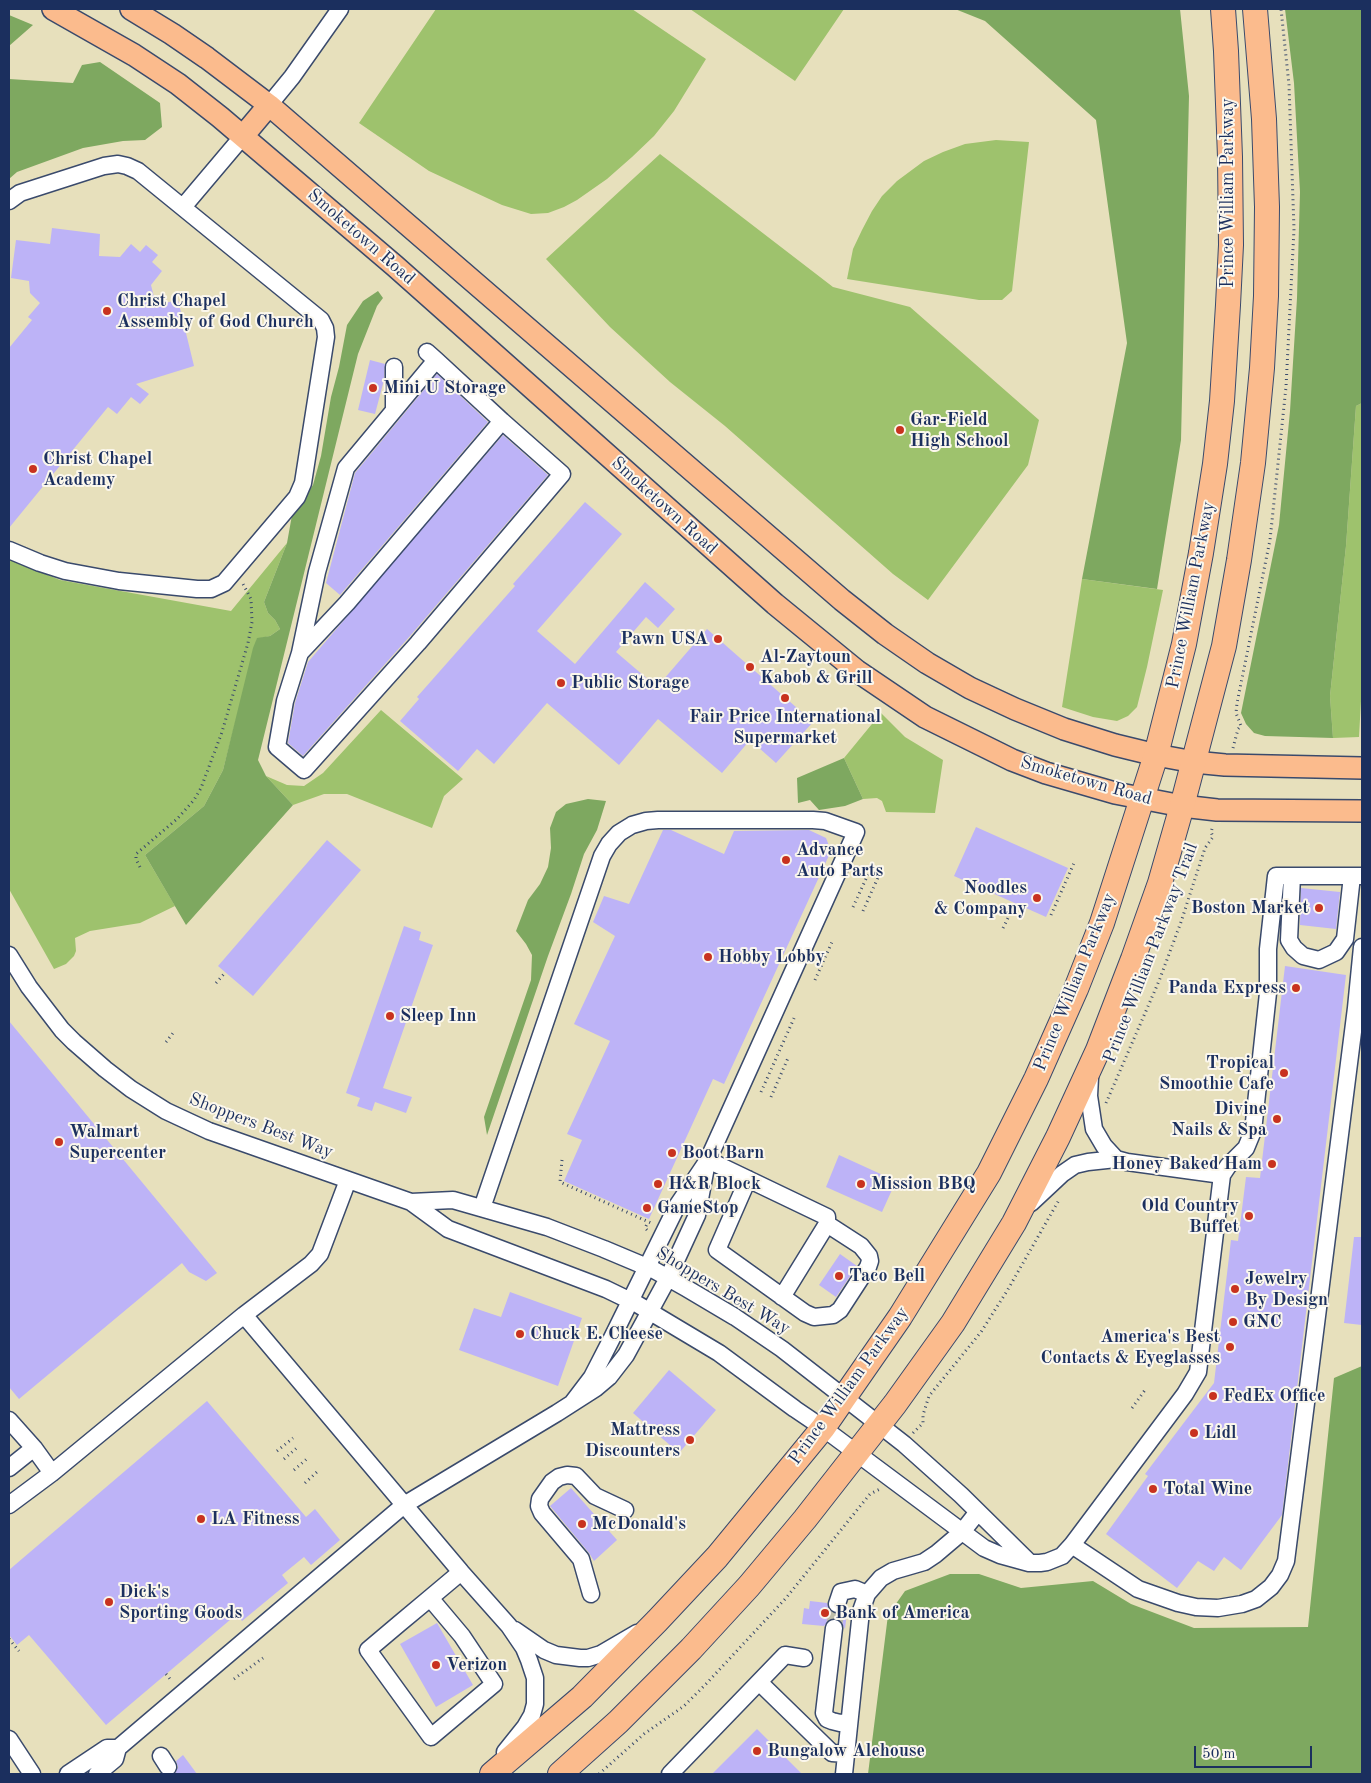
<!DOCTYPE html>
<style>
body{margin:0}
#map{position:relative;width:1371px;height:1783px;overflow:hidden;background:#e7e0bc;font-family:"Old Standard TT",serif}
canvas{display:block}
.frame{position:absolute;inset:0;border:10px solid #1b2f5e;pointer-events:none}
.scale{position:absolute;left:1194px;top:1746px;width:118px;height:22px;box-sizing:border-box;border:2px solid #1b2f5e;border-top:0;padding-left:6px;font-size:15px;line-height:18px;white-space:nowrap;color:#1b2f5e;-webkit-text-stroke:4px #fbf7ec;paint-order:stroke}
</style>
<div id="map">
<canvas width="1371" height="1783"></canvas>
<div class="frame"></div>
<div class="scale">50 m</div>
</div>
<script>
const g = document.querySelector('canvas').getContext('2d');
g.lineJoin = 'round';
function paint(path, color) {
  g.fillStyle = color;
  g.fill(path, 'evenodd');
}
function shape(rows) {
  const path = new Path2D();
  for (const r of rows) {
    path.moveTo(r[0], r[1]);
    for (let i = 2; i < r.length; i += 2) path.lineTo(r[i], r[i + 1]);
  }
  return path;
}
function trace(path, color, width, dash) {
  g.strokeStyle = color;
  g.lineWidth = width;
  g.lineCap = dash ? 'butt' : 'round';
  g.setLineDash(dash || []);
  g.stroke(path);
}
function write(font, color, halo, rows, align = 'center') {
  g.font = font + ' "Old Standard TT",serif';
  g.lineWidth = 4;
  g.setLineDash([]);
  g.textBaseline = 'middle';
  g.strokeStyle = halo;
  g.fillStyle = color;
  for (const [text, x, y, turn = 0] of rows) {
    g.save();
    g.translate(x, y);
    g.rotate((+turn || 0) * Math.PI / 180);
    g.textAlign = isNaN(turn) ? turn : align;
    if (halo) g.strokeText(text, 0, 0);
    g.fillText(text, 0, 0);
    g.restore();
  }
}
const green = shape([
 [436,9,632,9,706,59,674,111,654,136,632,157,607,179,577,200,564,207,548,213,531,214,502,205,429,171,359,123],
 [690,9,844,9,795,81],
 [996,140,1029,142,1012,291,1002,300,979,300,847,279,853,249,862,230,872,211,882,196,897,181,924,161,943,152,965,144],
 [660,154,833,287,910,307,1039,420,1028,465,928,600,893,574,725,426,670,382,610,327,546,259],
 [1362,403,1362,683,1359,737,1333,738,1330,696,1346,546,1356,406],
 [287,543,264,602,268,613,275,620,280,629,270,636,257,639,223,770,204,806,145,855,175,906,140,923,90,931,75,938,76,951,74,956,66,964,54,969,9,889,9,559,60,580,231,611],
 [1082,579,1163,590,1147,667,1137,707,1128,716,1117,721,1093,717,1062,707],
 [381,710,463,779,444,796,432,828,347,794,324,794,293,805,266,776,287,785,304,786,323,773],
 [881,713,905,737,943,760,935,813,886,812,882,801,877,798,863,799,844,758]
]);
const forest = shape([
 [955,9,1180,9,1189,96,1181,440,1157,589,1082,579,1127,343,1096,120,985,21],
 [1285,9,1362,9,1362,403,1356,406,1346,546,1330,696,1333,738,1265,736,1254,733,1246,724,1241,713,1279,525,1290,411,1297,298,1300,192,1294,83],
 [9,15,33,25,9,46],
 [100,62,160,103,162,127,145,140,123,141,83,148,17,172,9,179,9,79,73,83,82,65],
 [378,291,383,298,377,306,358,354,258,760,266,776,293,805,186,925,145,855,204,806,223,770,253,648,257,638,270,636,280,629,275,620,268,613,264,602,287,543,292,515,313,485,321,456,331,397,339,367,347,325,363,301],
 [844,758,863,799,845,806,819,810,810,800,798,803,797,778],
 [588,799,606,801,597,830,584,854,571,894,548,956,487,1135,484,1117,531,980,532,955,526,944,516,931,528,900,540,884,548,867,551,848,550,828,556,812,566,804],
 [1362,1366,1362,1774,868,1774,888,1615,905,1591,950,1574,979,1574,1021,1588,1093,1581,1131,1604,1194,1628,1308,1627,1334,1378]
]);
const building = shape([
 [52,228,100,234,99,256,120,257,131,244,140,252,146,245,158,255,152,262,162,271,151,285,156,305,178,300,194,366,136,384,149,394,140,404,131,397,117,414,108,407,9,528,9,348,32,320,28,317,40,303,30,293,29,281,11,278,16,240,50,244],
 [370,360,385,364,384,380,375,414,358,410],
 [437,374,488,422,340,595,326,583,355,473],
 [503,435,548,475,410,636,303,756,288,743,295,703,308,662],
 [585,502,622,534,537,631,575,664,645,582,675,609,658,628,646,617,616,652,657,687,707,629,813,722,776,763,750,740,722,773,658,719,619,765,547,703,494,764,477,749,458,771,400,721,419,699,417,697,515,586,513,584],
 [976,827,1068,868,1046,917,954,876],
 [663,830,671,830,724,854,734,831,809,830,826,838,831,851,724,1084,713,1079,649,1219,564,1181,582,1140,567,1134,610,1041,574,1024,615,936,593,922,604,896,629,904],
 [327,840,361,870,253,996,218,966],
 [1301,888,1340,892,1336,929,1300,925],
 [404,926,421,932,419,940,433,945,383,1088,412,1097,406,1113,375,1102,372,1111,357,1106,360,1098,346,1093],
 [1285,966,1346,975,1282,1515,1241,1570,1224,1557,1214,1571,1198,1561,1177,1588,1106,1534,1148,1476,1145,1474,1214,1383,1231,1240,1238,1241,1246,1177,1260,1178],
 [9,1021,217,1273,206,1281,189,1272,182,1263,19,1399,9,1387],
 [839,1155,896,1181,882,1212,826,1187],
 [1354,1237,1362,1237,1362,1325,1344,1323],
 [840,1254,857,1266,836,1297,819,1285],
 [510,1292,582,1318,558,1386,459,1350,474,1308,501,1317],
 [669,1370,716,1410,679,1453,633,1413],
 [207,1401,306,1517,315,1509,340,1540,311,1565,304,1557,282,1575,288,1583,242,1621,237,1614,106,1725,29,1635,17,1645,9,1635,9,1570],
 [571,1488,617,1540,594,1561,589,1553,550,1506],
 [810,1601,827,1603,829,1610,834,1614,843,1612,848,1605,845,1629,840,1620,836,1618,830,1619,824,1626,802,1624,804,1608,809,1609],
 [437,1623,473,1685,436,1707,400,1644],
 [757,1729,802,1774,712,1774],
 [183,1755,197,1774,175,1774,178,1767,176,1761]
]);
const minorTunnel = shape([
 [834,1628,837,1604]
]);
const path = shape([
 [1233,748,1238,729,1241,726,1236,713,1237,703,1270,540,1286,387,1294,229,1289,85,1281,9],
 [140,867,136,859,136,854,177,819,194,800,201,788,222,732,248,643,252,622,251,599,242,582],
 [853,907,871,868],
 [863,911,880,873],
 [1051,915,1074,863],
 [1003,928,1012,910],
 [815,980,832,942],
 [216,983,224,974],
 [166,1042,173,1033],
 [761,1092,795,1016],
 [771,1097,788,1058],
 [1106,1103,1159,981,1181,922,1205,848,1213,837,1211,832,1213,826],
 [562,1160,560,1182,651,1223],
 [647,1230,645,1228,648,1222],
 [1132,1408,1145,1390],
 [913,1433,923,1423,923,1415,929,1396,981,1332,1007,1291,1059,1200],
 [277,1451,293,1438],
 [284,1459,299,1446],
 [294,1470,309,1457],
 [305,1483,319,1470],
 [9,1639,19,1651],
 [166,1674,170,1679],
 [234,1679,263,1658],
 [599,1774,644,1734,684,1706,706,1684,786,1598,870,1494,880,1489]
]);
const minor = shape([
 [269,105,292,77,340,9],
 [9,201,20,193,104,166,118,164,127,166,138,171,321,320,325,328,326,337,303,483,297,497,224,583,211,589,197,589,119,581,65,571,40,563,9,550],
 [183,207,243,136],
 [427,352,436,360,502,421,562,474,418,643,304,770,277,747,285,701,300,653,317,572,346,468,436,360],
 [394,409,394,367],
 [300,653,347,603,502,421],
 [1292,876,1289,940,1294,948,1303,956,1319,960,1336,952,1345,939,1352,876],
 [9,955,29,987,62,1030,74,1042,105,1069,131,1089,166,1111,209,1131,411,1202,448,1229,606,1289,637,1304,719,1353,795,1409,823,1428,984,1548,1000,1555,1029,1563,1040,1563,1047,1562,1062,1556,1072,1545,1185,1394,1198,1372,1222,1175,1228,1166,1246,1148,1253,1131,1268,993,1268,949,1276,876,1362,876],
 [1090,1077,1089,1096,1094,1129,1104,1146,1116,1159],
 [708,1160,827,1217,827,1224,782,1297],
 [748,1179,717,1250,805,1313,814,1317,833,1315,840,1310,868,1267,870,1261,869,1256,861,1246,827,1224],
 [411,1202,453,1200,547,1227,604,1249,654,1270,686,1288,735,1317,782,1349,904,1444,961,1495,1028,1561],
 [1031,1203,1062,1174,1075,1165,1088,1162,1116,1159,1127,1162,1222,1175],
 [482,1208,602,856,609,844,619,833,632,825,646,821,658,820,813,820,825,821,856,832,708,1160,677,1206,611,1340,592,1377,573,1402],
 [244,1315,461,1572,509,1626,524,1648,529,1660,535,1678,535,1704,532,1715,525,1727,505,1752],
 [9,1420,34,1448,52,1473],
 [9,1468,34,1448],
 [9,1505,52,1473,244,1315,311,1264,320,1254,348,1180],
 [1072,1545,1138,1589,1178,1603,1196,1607,1218,1608,1242,1604,1256,1599,1271,1587,1280,1575,1286,1561,1356,1008,1362,947],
 [591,1594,581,1559,542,1513,539,1506,540,1499,552,1482,559,1477,567,1475,576,1476,595,1496,625,1510],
 [430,1598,462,1636,494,1684,431,1737,368,1650,400,1623,430,1598,461,1572],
 [837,1604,841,1592,855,1589,867,1594],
 [834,1628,824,1713,827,1719,832,1721,840,1723,849,1722],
 [515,1630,544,1650,556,1655,580,1658,588,1658,601,1654,637,1633],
 [759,1682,832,1753,846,1754],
 [9,1739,32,1774],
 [161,1756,168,1767],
 [68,1774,107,1748,118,1748],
 [97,1774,115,1759,118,1748,404,1505,557,1413,596,1388,609,1377,626,1355,668,1278,697,1215,706,1167],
 [670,1774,785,1655,804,1658],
 [844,1774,861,1611,867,1594,881,1578,893,1571,924,1562,936,1554,962,1532,977,1513]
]);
const major = shape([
 [53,9,134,55,178,84,220,117,395,266,775,604,857,671,925,717,1012,760,1046,773,1115,793,1182,806,1217,810,1362,811],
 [131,9,172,34,207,58,269,105,842,600,885,634,927,663,970,688,1015,709,1064,729,1115,745,1156,755,1194,762,1225,765,1362,768],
 [243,136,269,105]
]);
const highway = shape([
 [492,1774,582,1697,657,1621,717,1557,823,1428,900,1317,989,1173,1036,1079,1076,989,1102,923,1156,755,1184,644,1201,553,1215,464,1222,401,1228,305,1231,245,1230,157,1226,51,1223,9],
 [560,1774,618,1722,691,1649,749,1586,805,1519,895,1404,953,1323,1014,1223,1058,1137,1098,1050,1133,959,1160,883,1182,806,1224,646,1239,560,1253,463,1262,368,1266,296,1267,207,1264,119,1255,9]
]);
const markers = [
 [107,311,5,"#c8321e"],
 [373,388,5,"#c8321e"],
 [900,430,5,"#c8321e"],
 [33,469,5,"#c8321e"],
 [718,639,5,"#c8321e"],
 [750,667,5,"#c8321e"],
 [561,683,5,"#c8321e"],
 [785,698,5,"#c8321e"],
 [786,860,5,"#c8321e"],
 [1037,898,5,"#c8321e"],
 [1319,908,5,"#c8321e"],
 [708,957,5,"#c8321e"],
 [1296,988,5,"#c8321e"],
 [390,1016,5,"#c8321e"],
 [1284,1073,5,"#c8321e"],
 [1277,1119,5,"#c8321e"],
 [59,1142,5,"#c8321e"],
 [672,1153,5,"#c8321e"],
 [1272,1164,5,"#c8321e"],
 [658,1184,5,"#c8321e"],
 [861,1184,5,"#c8321e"],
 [647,1208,5,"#c8321e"],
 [1249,1216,5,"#c8321e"],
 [839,1276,5,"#c8321e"],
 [1235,1289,5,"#c8321e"],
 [1233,1322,5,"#c8321e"],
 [520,1334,5,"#c8321e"],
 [1230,1347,5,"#c8321e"],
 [1213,1396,5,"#c8321e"],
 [1194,1433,5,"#c8321e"],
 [690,1440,5,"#c8321e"],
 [1153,1489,5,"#c8321e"],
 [201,1519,5,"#c8321e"],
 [582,1524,5,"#c8321e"],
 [109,1602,5,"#c8321e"],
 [825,1613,5,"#c8321e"],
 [436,1665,5,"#c8321e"],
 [757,1751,5,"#c8321e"]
];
const streetNames = [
 ["Prince William Parkway",1228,193,-90],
 ["Smoketown Road",361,237,41],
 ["Smoketown Road",664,506,42],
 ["Prince William Parkway",1191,595,-79],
 ["Smoketown Road",1086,781,16],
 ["Prince William Parkway Trail",1151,953,-69],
 ["Prince William Parkway",1075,982,-68],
 ["Shoppers Best Way",261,1126,21],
 ["Shoppers Best Way",723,1291,31],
 ["Prince William Parkway",849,1386,-54]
];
const poiNames = [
 ["Christ Chapel",117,301],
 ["Assembly of God Church",117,322],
 ["Mini U Storage",383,388],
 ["Gar-Field",910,420],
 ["High School",910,441],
 ["Christ Chapel",43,459],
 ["Academy",43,480],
 ["Pawn USA",708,639,"right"],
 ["Al-Zaytoun",760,657],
 ["Kabob & Grill",760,678],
 ["Public Storage",571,683],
 ["Fair Price International",785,717,"center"],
 ["Supermarket",785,738,"center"],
 ["Advance",796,850],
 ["Auto Parts",796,871],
 ["Noodles",1027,888,"right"],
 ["& Company",1027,909,"right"],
 ["Boston Market",1309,908,"right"],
 ["Hobby Lobby",718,957],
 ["Panda Express",1286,988,"right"],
 ["Sleep Inn",400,1016],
 ["Tropical",1274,1063,"right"],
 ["Smoothie Cafe",1274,1084,"right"],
 ["Divine",1267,1109,"right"],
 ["Nails & Spa",1267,1130,"right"],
 ["Walmart",69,1132],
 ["Supercenter",69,1153],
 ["Boot Barn",682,1153],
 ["Honey Baked Ham",1262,1164,"right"],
 ["H&R Block",668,1184],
 ["Mission BBQ",871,1184],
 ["Old Country",1239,1206,"right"],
 ["Buffet",1239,1227,"right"],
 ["GameStop",657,1208],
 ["Taco Bell",849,1276],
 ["Jewelry",1245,1279],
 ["By Design",1245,1300],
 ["GNC",1243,1322],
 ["Chuck E. Cheese",530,1334],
 ["America's Best",1220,1337,"right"],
 ["Contacts & Eyeglasses",1220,1358,"right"],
 ["FedEx Office",1223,1396],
 ["Mattress",680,1430,"right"],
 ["Discounters",680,1451,"right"],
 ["Lidl",1204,1433],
 ["Total Wine",1163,1489],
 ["LA Fitness",211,1519],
 ["McDonald's",592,1524],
 ["Dick's",119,1592],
 ["Sporting Goods",119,1613],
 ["Bank of America",835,1613],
 ["Verizon",446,1665],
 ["Bungalow Alehouse",767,1751]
];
paint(green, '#9ec26d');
paint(forest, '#7ea860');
paint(building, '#bdb3f7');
trace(minorTunnel, '#bebda9', 16, [16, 8]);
trace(minor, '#3a4a6c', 19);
trace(major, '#3a4a6c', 24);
trace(highway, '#3a4a6c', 26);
trace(path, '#3a4a6c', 3, [1, 4]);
trace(minor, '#fff', 16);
trace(major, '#fbbb8d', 21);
trace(highway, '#fbbb8d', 24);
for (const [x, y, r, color] of markers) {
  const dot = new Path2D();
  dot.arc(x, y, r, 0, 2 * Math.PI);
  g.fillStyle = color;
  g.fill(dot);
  trace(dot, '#fbf7ec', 2);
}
write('18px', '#1b2f5e', '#fbf7ec', streetNames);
write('bold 18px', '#1b2f5e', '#fbf7ec', poiNames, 'left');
</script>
